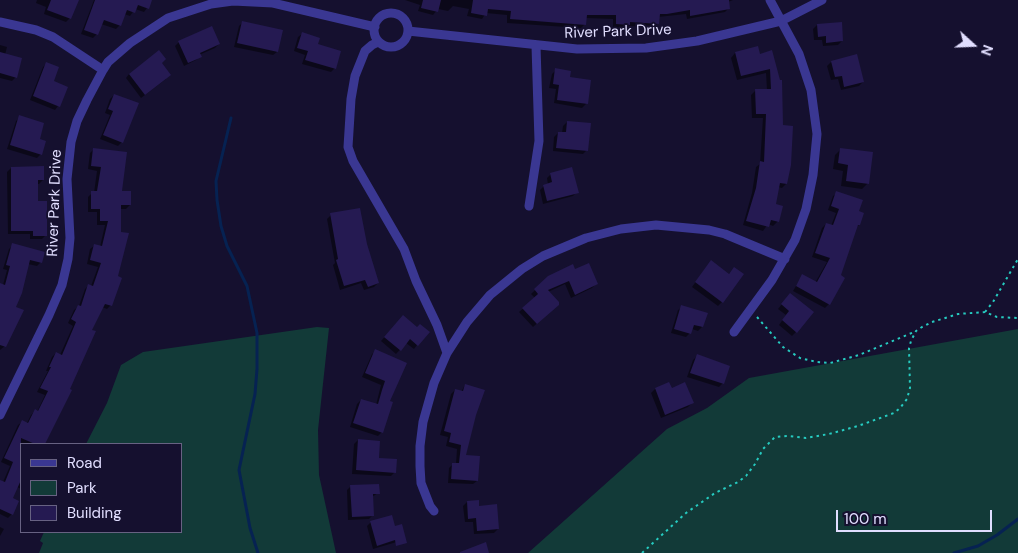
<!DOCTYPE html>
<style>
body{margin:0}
#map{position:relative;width:1018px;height:553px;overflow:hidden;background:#15102f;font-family:"DM Sans",sans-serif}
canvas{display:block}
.legend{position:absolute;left:20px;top:443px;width:162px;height:90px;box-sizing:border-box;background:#15102f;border:1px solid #676282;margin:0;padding:6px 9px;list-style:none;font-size:15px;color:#e1deff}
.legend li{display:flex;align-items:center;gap:10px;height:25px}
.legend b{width:25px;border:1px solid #676282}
.north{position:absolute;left:948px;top:20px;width:50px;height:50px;-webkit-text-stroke:4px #15102f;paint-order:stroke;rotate:110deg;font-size:14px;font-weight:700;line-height:20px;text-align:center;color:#e1deff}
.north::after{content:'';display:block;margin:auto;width:18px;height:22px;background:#e1deff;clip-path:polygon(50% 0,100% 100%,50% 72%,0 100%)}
.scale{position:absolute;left:836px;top:510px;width:156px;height:22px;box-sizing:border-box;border:2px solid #e1deff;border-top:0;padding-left:6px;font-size:15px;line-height:18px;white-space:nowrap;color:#e1deff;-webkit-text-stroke:4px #15102f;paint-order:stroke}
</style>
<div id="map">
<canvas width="1018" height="553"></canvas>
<ul class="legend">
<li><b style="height:6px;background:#3a3792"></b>Road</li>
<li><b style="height:14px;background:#123a38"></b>Park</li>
<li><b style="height:14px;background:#251a52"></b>Building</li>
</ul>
<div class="north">N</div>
<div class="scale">100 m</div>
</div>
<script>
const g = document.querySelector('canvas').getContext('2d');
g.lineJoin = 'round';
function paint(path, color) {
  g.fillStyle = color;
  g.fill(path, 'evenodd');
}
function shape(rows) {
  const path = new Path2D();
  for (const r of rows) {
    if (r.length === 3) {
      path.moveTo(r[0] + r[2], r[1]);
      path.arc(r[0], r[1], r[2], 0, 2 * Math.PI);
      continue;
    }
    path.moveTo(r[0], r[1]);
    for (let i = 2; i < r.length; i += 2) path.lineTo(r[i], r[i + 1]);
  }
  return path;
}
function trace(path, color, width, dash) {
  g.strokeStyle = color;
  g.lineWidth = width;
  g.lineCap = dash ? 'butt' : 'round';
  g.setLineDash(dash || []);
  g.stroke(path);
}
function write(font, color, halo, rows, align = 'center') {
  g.font = font + ' "DM Sans",sans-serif';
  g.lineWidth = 4;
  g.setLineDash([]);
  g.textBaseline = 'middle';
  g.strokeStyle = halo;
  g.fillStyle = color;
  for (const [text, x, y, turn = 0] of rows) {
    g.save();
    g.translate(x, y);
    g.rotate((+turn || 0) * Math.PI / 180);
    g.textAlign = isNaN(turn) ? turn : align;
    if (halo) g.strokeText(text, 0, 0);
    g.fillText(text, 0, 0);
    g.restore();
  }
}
const green = shape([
 [317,327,329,328,318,430,319,475,336,553,39,553,43,543,40,541,44,532,181,532,181,444,86,444,107,403,121,365,143,352],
 [1018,329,1018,553,528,553,667,429,707,408,749,378]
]);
const shadow = shape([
 [37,0,77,0,70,18,66,22,44,14,46,7,36,3],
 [94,0,151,0,147,8,144,12,135,9,130,16,124,14,120,25,116,29,101,24,97,34,93,38,81,34],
 [405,0,733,0,728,2,729,8,725,12,687,19,686,14,658,17,658,23,654,27,627,26,625,28,613,28,613,19,586,18,585,24,581,28,507,23,507,15,486,13,482,19,467,16,469,9,453,6,448,11,438,9,433,15,418,11,420,5],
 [243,22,277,52,273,55,234,47,239,26],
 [817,25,842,41,838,45,823,46,822,40,814,40,813,29],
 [302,34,317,45,335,68,331,72,302,64,305,55,294,51,298,37],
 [179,42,219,44,215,48,199,55,200,56,196,60,184,66,175,46],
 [0,45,7,47,5,55,16,77,12,81,0,78],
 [771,52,782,126,786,184,782,188,778,187,775,205,778,221,773,226,768,224,763,231,743,225,752,193,756,167,760,164,763,118,752,118,751,95,756,90,767,90,766,73,737,80,731,58,735,53,759,55],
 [831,62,863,82,859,86,841,90,838,79,831,80,827,66],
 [47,63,58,106,55,110,30,100,43,67],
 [161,63,166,79,141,98,126,78,129,74],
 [556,70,569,78,586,104,582,108,554,103,556,89,549,88,552,74],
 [114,95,122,142,118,146,100,139,110,115,105,113,110,99],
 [20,117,38,140,41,154,37,158,7,149,16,121],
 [567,122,587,150,583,154,553,151,554,137,558,133,562,133,563,126],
 [94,149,130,205,126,209,120,209,111,305,107,309,102,307,91,330,68,390,70,391,44,444,21,444,21,489,17,487,11,499,12,514,8,518,0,514,0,481,3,482,10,466,1,462,18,425,22,422,27,423,31,415,35,411,37,412,45,395,37,392,48,371,46,371,52,357,56,353,60,355,73,326,68,323,74,310,79,306,85,289,89,285,91,286,98,267,87,264,90,249,94,246,100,247,105,225,97,225,97,212,88,212,88,197,92,193,94,193,97,171,88,169,90,153],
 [841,149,868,183,862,189,841,186,843,171,833,169,835,155],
 [11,168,43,180,39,184,36,184,37,203,46,235,42,239,30,239,30,234,8,234,7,172],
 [551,174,577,192,573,196,543,204,540,190,544,186,548,185,547,178],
 [837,193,857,212,859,225,855,228,829,304,825,308,793,291,802,276,815,283,827,262,812,257,822,228,826,224,831,226,836,213,828,210,833,196],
 [331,215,366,244,378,283,374,287,364,290,361,283,340,290,333,265,335,263,327,219],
 [13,245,41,262,37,266,28,264,15,307,5,346,0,350,0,284,3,285,7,270,3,269,9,249],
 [707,266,728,275,734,268,722,302,718,306,692,287],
 [549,277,596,284,592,288,571,298,565,284,548,292,553,309,533,327,519,312,535,298,531,294],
 [786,299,796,332,792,336,779,325,786,315,778,309],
 [682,307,702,327,698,331,692,329,690,333,686,337,671,333,678,310],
 [399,321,417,345,414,349,406,343,396,354,381,341],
 [376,351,405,363,389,402,382,432,378,436,350,427,357,404,361,400,376,405,381,385,362,377,372,354],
 [697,356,723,383,719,387,687,377,693,360],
 [465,385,475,415,464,456,477,481,473,484,448,483,449,468,453,464,456,464,457,449,446,446,448,437,440,435,451,394,455,390,461,392],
 [655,389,671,389,692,403,688,407,661,418,651,393],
 [358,440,377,459,395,472,391,476,352,474,354,444],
 [351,486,378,493,372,497,373,515,369,519,348,520,347,490],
 [467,502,478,507,498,529,494,533,474,534,473,522,465,522,463,506],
 [371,522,394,528,400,541,373,549,367,526],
 [0,527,4,529,0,536]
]);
const stream = shape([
 [231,118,216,181,217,200,221,226,227,246,247,286,257,333,257,369,255,394,239,470,250,528,258,553],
 [954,553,978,546,997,535,1018,519]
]);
const building = shape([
 [51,0,79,0,71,19,47,10],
 [95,0,152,0,149,9,138,5,135,13,127,10,121,26,104,20,98,35,84,30],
 [423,0,441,0,438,12,421,8],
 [473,0,729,0,730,9,690,16,690,10,667,14,660,14,659,24,630,22,630,25,616,24,616,15,587,15,586,25,510,19,511,11,488,9,487,16,471,13],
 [242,21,283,30,278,52,237,43],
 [842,22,843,41,826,43,826,36,818,37,817,24],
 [212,26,220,44,200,53,202,57,188,63,178,41],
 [302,32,320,38,318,44,341,51,336,69,305,60,308,51,297,48],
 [758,46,760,54,772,50,780,80,782,80,783,125,793,126,791,165,787,184,780,183,776,204,783,206,779,222,771,220,769,227,746,221,756,188,760,161,764,162,766,114,756,114,755,89,771,89,770,69,741,76,735,52],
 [159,50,166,59,162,63,171,75,145,95,129,74],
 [0,52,22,58,17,78,0,73],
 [857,54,864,82,844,87,842,76,835,77,831,61],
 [46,62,59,67,54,81,68,87,60,107,33,96],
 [555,68,571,71,570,77,591,80,588,104,557,100,559,85,553,84],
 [114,94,139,103,123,143,103,135,113,111,108,109],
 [19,115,44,123,40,139,46,141,42,155,10,145],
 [567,121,591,123,588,151,556,148,558,132,566,132],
 [93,148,127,152,122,191,131,191,131,205,121,205,121,232,129,233,118,276,122,278,112,306,105,304,92,330,96,331,70,389,72,390,45,444,35,444,21,438,21,480,13,498,19,501,13,515,0,509,0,480,5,482,13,462,4,458,22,420,28,423,35,409,38,411,48,391,40,388,51,367,49,367,56,352,62,355,76,322,71,319,78,305,81,306,88,284,93,286,101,263,90,260,94,244,102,246,108,221,100,221,100,209,91,209,91,191,97,191,101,167,91,166],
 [840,148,873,152,869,184,846,181,848,165,838,163],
 [44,166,44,180,38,180,38,201,47,201,47,236,33,236,33,231,11,231,11,167],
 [572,167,579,193,547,201,543,185,552,182,550,173],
 [836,191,863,200,859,211,864,213,860,225,858,225,841,275,845,278,830,305,796,286,802,274,817,282,830,258,815,253,826,223,833,225,839,209,831,206],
 [360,208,367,244,379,283,368,287,365,280,344,286,336,260,338,259,330,213],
 [12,243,45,252,42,263,30,260,22,293,16,307,24,310,6,347,0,345,0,283,5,285,10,266,6,265],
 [711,260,729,274,734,267,744,274,723,303,695,282],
 [589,263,598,284,575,295,569,281,548,290,559,302,559,305,537,324,522,308,538,294,534,289,548,276,573,264,575,269],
 [790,293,814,312,797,333,782,320,789,311,781,304],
 [681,305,708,313,703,327,694,325,691,334,674,329],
 [403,315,417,327,420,324,430,332,418,346,410,339,401,351,384,337],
 [375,349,407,363,390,401,393,402,383,433,353,423,361,399,378,404,382,390,385,381,365,373],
 [697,354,730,366,724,384,690,373],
 [669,382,672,388,685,382,694,403,665,415,655,388],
 [465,384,485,390,476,415,466,455,480,456,478,481,451,479,452,463,459,463,461,445,449,442,451,433,444,431,455,389,463,391],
 [358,439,380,441,379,458,397,459,396,473,356,470],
 [379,484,380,494,373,494,374,516,352,517,350,485],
 [479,500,479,506,497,504,499,529,477,531,476,518,468,519,467,501],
 [392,515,395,526,402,524,407,543,396,546,395,540,377,546,370,521],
 [486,542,489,553,460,553,460,552]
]);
const path = shape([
 [985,312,993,302,1018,259],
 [757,317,783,347,800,358,817,362,830,363,859,355,914,332],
 [642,553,686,513,715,493,738,482,746,476,755,464,763,449,775,437,788,436,806,438,829,434,858,426,894,413,900,408,907,399,910,388,909,348,911,341,916,331,922,327,932,322,958,314,985,312,997,317,1018,318]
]);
const minor = shape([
 [391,30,17],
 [0,22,36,30,53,37,103,70],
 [408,31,577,49,646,48,697,41,781,21,822,0],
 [378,42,372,45,365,51,355,76,351,99,348,147,353,161,404,249,416,281,437,325,447,353],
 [529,206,539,141,536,46],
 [734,332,772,280,795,240,806,209,813,175,817,134,811,90,799,54,770,0],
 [0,415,49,315,62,285,68,259,70,238,67,179,71,142,77,121,87,100,103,70,108,62,130,43,168,18,211,4,233,1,273,3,375,27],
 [434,511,430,506,421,483,420,466,420,446,423,422,434,383,447,353,467,322,490,295,522,269,543,256,586,238,621,229,656,225,709,230,725,234,785,259]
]);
const streetNames = [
 ["River Park Drive",618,32,-2],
 ["River Park Drive",55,203,-88]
];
paint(green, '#123a38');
paint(shadow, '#0007');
trace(stream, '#062252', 3);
paint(building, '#251a52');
trace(path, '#26cbc0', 2, [2.5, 4]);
trace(minor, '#3a3792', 9);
write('15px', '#e1deff', '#15102f', streetNames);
</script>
